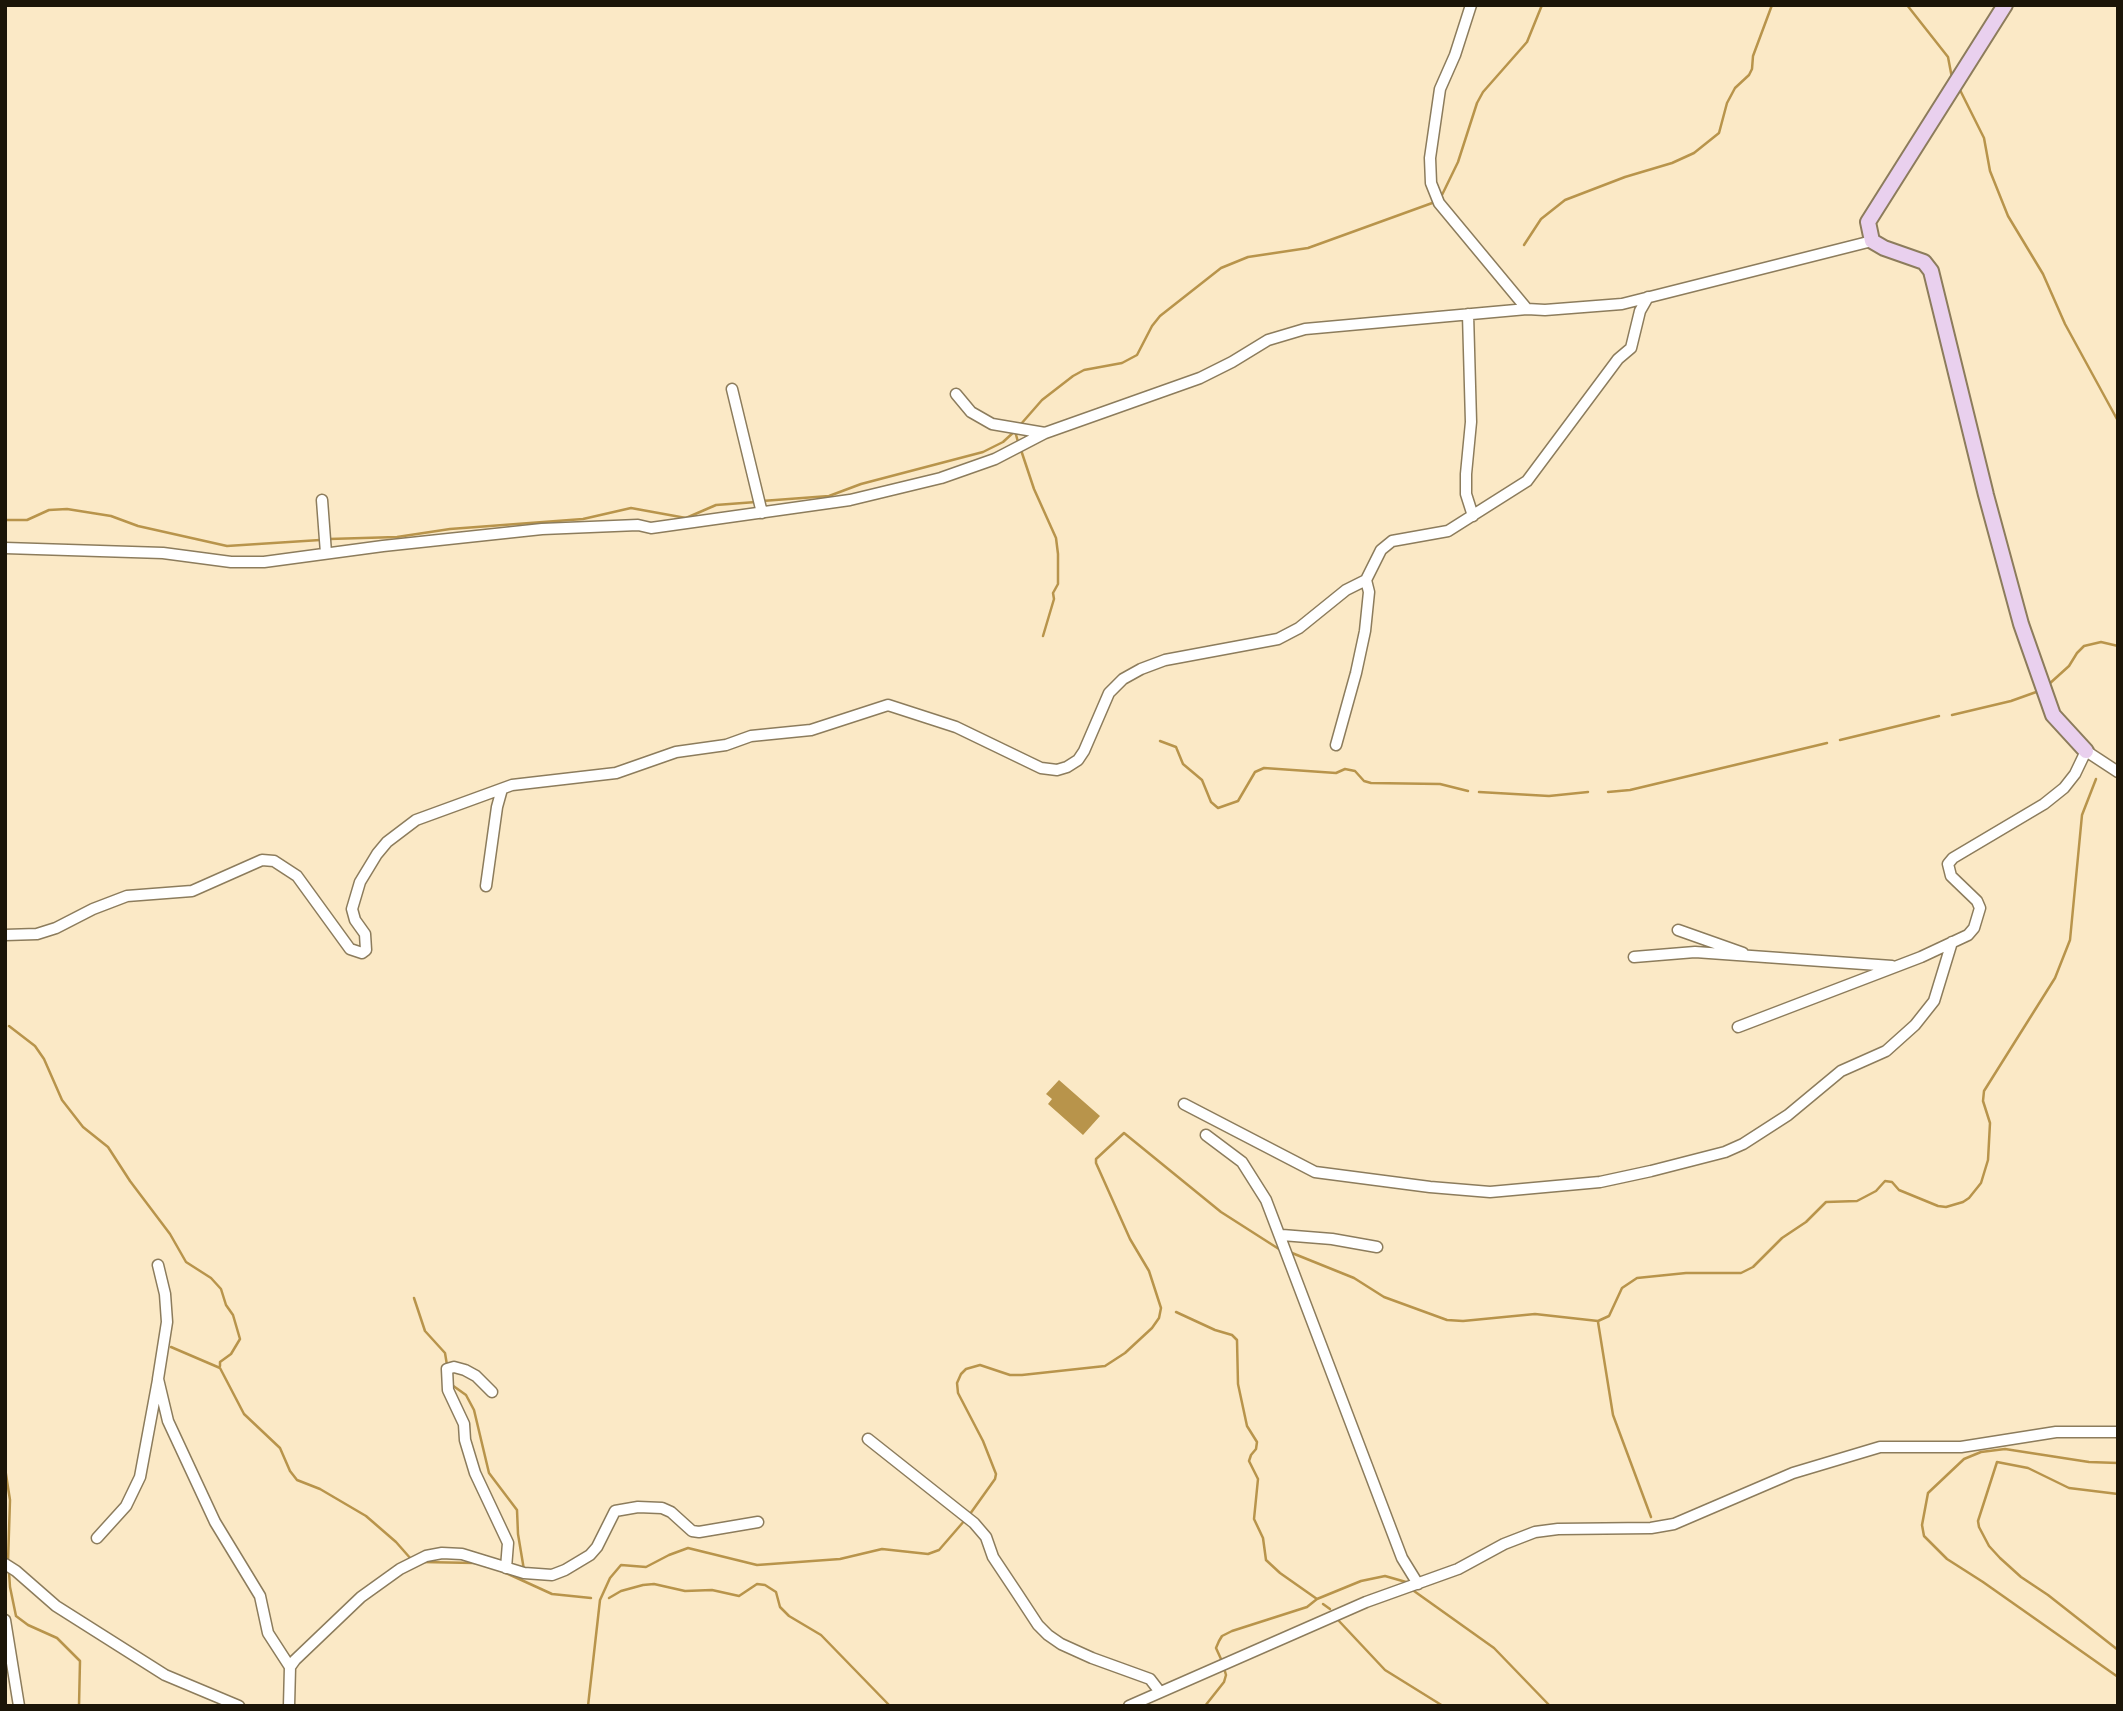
<!DOCTYPE html>
<style>
body{margin:0}
#map{position:relative;width:2123px;height:1711px;overflow:hidden;background:#fbe9c6;font-family:"Alegreya Sans",sans-serif}
canvas{display:block}
.frame{position:absolute;inset:0;border:7px solid #1b1508;pointer-events:none}
</style>
<div id="map">
<canvas width="2123" height="1711"></canvas>
<div class="frame"></div>
</div>
<script>
const g = document.querySelector('canvas').getContext('2d');
g.lineJoin = 'round';
function paint(path, color) {
  g.fillStyle = color;
  g.fill(path, 'evenodd');
}
function shape(rows) {
  const path = new Path2D();
  for (const r of rows) {
    path.moveTo(r[0], r[1]);
    for (let i = 2; i < r.length; i += 2) path.lineTo(r[i], r[i + 1]);
  }
  return path;
}
function trace(path, color, width, dash) {
  g.strokeStyle = color;
  g.lineWidth = width;
  g.lineCap = dash ? 'butt' : 'round';
  g.setLineDash(dash || []);
  g.stroke(path);
}
const water = shape([
 [1059,1080,1100,1116,1083,1135,1048,1104,1052,1099,1046,1094]
]);
const stream = shape([
 [1907,5,1948,57,1952,78],
 [1959,88,1984,138,1990,171,2008,216,2043,274,2065,324,2118,421],
 [1441,197,1458,162,1477,103,1483,92,1527,42,1542,5],
 [1524,245,1541,219,1565,200,1625,177,1672,163,1694,153,1719,133,1727,103,1735,88,1749,75,1752,69,1753,56,1772,5],
 [1021,424,1042,400,1073,376,1084,370,1122,363,1137,355,1152,326,1160,316,1221,268,1248,257,1308,248,1435,202],
 [1015,431,1018,442],
 [1021,450,1034,489,1056,538,1058,554,1058,584,1053,593,1054,599,1043,636],
 [762,501,829,496,861,484,983,452,1003,442,1015,431],
 [5,520,27,520,49,510,67,509,111,516,138,526,227,546,320,540],
 [329,539,397,537,450,529,583,519,631,508,686,518,716,505,756,502],
 [2048,685,2069,666,2077,653,2084,646,2101,642,2118,646],
 [1952,715,2011,701,2039,691],
 [1840,740,1939,716],
 [1160,741,1176,747,1183,764,1202,780,1211,802,1218,808,1238,801,1255,772,1264,768,1336,773,1345,769,1355,771,1364,781,1371,783,1440,784,1468,791],
 [1479,792,1549,796,1588,792],
 [1608,792,1630,790,1827,743],
 [9,1026,35,1046,44,1059,62,1100,83,1127,108,1147,130,1181,170,1234,186,1262,211,1278,221,1289,226,1305,233,1315,240,1339,231,1354,220,1362,220,1366],
 [1292,1253,1354,1278,1384,1297,1447,1320,1463,1321,1535,1314,1598,1321,1609,1316,1622,1288,1637,1278,1686,1273,1741,1273,1753,1267,1782,1238,1806,1222,1826,1202,1857,1201,1876,1191,1885,1181,1892,1182,1899,1190,1938,1206,1946,1207,1963,1202,1969,1198,1981,1183,1988,1160,1990,1123,1983,1101,1984,1091,2055,978,2070,940,2082,815,2096,779],
 [414,1298,425,1331,445,1353,447,1365],
 [1176,1312,1215,1330,1232,1335,1237,1340,1238,1384,1247,1426,1257,1442,1256,1449,1251,1455,1249,1461,1258,1479,1254,1519,1263,1538,1266,1560,1280,1573,1317,1599],
 [1598,1322,1613,1415,1651,1517],
 [171,1347,220,1368,244,1414,280,1448,290,1471,297,1480,320,1489,366,1516,396,1542,411,1559],
 [452,1385,466,1395,474,1410,489,1473,517,1510,518,1534,524,1570],
 [2118,1463,2089,1462,2005,1449,1981,1452,1964,1459,1928,1493,1922,1525,1924,1536,1947,1559,1983,1582,2118,1677],
 [5,1468,10,1500,8,1562],
 [2118,1494,2069,1488,2028,1468,1997,1462,1978,1521,1979,1527,1989,1546,2000,1558,2021,1577,2048,1595,2118,1650],
 [970,1514,995,1479,996,1474,983,1441,958,1393,957,1383,961,1374,966,1369,980,1365,1010,1375,1022,1375,1105,1366,1125,1353,1152,1328,1159,1318,1161,1308,1149,1271,1130,1239,1096,1163,1096,1159,1124,1133,1221,1212,1282,1251],
 [422,1562,475,1563],
 [495,1568,552,1594,591,1598],
 [9,1572,10,1587,16,1616,28,1625,57,1638,80,1661,79,1706],
 [1414,1591,1494,1648,1550,1706],
 [609,1598,621,1591,643,1585,654,1584,685,1591,712,1590,739,1596,757,1584,765,1585,776,1592,780,1607,789,1616,821,1635,890,1706],
 [1323,1604,1330,1609],
 [1339,1621,1385,1670,1443,1706],
 [1221,1659,1216,1648,1219,1641,1222,1636,1232,1631,1307,1607,1317,1599,1361,1581,1385,1576,1406,1582],
 [588,1706,600,1600,610,1578,621,1565,646,1567,669,1555,688,1548,757,1565,840,1559,882,1549,928,1554,939,1550,965,1520],
 [1205,1706,1224,1682,1226,1675,1224,1668]
]);
const street = shape([
 [1471,5,1455,55,1440,89,1430,158,1431,183,1439,203,1527,309],
 [1468,314,1471,422,1466,474,1466,494,1473,516],
 [732,389,762,513],
 [956,394,971,412,992,424,1045,433],
 [322,500,326,553],
 [5,548,163,553,231,562,264,562,383,546,542,529,638,525,651,528,850,500,941,478,995,459,1045,433,1200,378,1232,362,1268,340,1305,329,1527,309,1545,310,1622,304,1872,241],
 [1336,745,1356,673,1365,631,1369,592,1366,580],
 [486,886,497,807,502,789],
 [1678,930,1743,953],
 [5,935,37,934,56,928,93,909,127,896,192,891,262,860,274,861,297,876,350,949,362,953,366,950,365,934,355,920,352,909,360,882,377,854,387,842,416,820,512,785,616,773,676,752,726,745,751,736,811,730,888,705,956,727,1041,768,1057,770,1067,767,1078,760,1084,751,1109,693,1123,679,1141,669,1165,660,1278,639,1299,628,1346,590,1366,580,1381,550,1392,541,1448,531,1527,481,1618,359,1631,348,1640,311,1648,297],
 [1634,957,1695,952,1892,966],
 [1738,1027,1921,957,1968,935,1974,928,1980,908,1977,901,1951,876,1948,864,1953,858,2044,804,2064,788,2075,774,2086,751,2118,772],
 [1184,1104,1315,1172,1430,1187,1490,1192,1600,1182,1651,1171,1725,1152,1743,1144,1788,1115,1841,1071,1886,1051,1915,1025,1934,1001,1952,942],
 [1206,1135,1242,1162,1266,1200,1402,1558,1418,1584],
 [1282,1235,1332,1239,1377,1247],
 [158,1265,165,1294,167,1322,158,1379,168,1421,215,1522,260,1596,268,1633,290,1667],
 [492,1392,476,1376,465,1370,454,1367,447,1369,448,1390,464,1424,465,1440,475,1473,508,1543,506,1568],
 [868,1439,974,1523,986,1537,993,1557,1017,1593,1038,1625,1048,1635,1061,1644,1092,1658,1150,1679,1160,1692],
 [97,1538,126,1506,140,1477,158,1380],
 [5,1564,16,1571,56,1606,165,1675,239,1706],
 [5,1620,19,1706],
 [289,1706,290,1667,295,1660,361,1597,400,1569,426,1556,442,1553,462,1554,524,1573,552,1575,565,1570,590,1555,597,1547,615,1511,638,1507,662,1508,671,1512,692,1531,699,1532,758,1522],
 [1129,1706,1366,1602,1458,1569,1504,1544,1535,1532,1558,1529,1651,1528,1674,1524,1793,1473,1880,1447,1961,1447,2056,1432,2118,1432]
]);
const secondary = shape([
 [2005,5,1868,222,1872,241,1884,248,1924,262,1931,271,1986,495,2021,624,2053,715,2086,751]
]);
paint(water, '#b8944b');
trace(stream, '#b8944b', 2.5);
trace(street, '#8c7c5c', 13);
trace(secondary, '#8c7c5c', 18);
trace(street, '#fff', 10);
trace(secondary, '#e9d0ee', 14);
</script>
